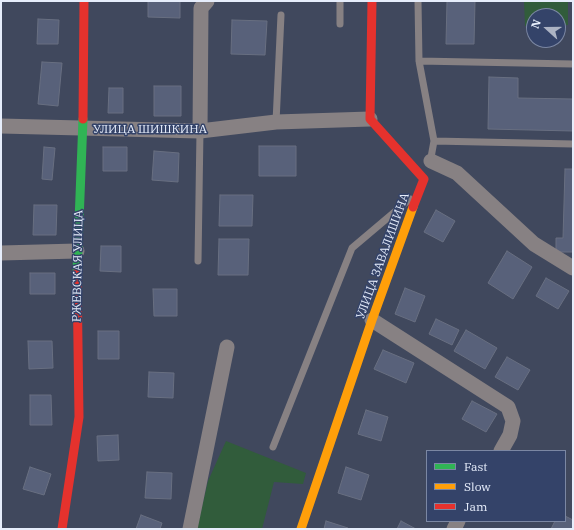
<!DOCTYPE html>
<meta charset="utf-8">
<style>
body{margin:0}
#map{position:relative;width:574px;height:530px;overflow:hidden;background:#40485d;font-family:"IBM Plex Serif",serif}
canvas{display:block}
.frame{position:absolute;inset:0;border:2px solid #e6edfb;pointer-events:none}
.legend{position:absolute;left:426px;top:450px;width:140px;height:72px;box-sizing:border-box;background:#344369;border:1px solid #7b87a3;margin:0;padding:5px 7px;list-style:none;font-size:12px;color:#e6edfb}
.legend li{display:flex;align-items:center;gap:8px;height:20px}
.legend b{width:20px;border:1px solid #7b87a3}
.north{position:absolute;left:526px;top:8px;width:40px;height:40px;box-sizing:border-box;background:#344369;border:1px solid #7b87a3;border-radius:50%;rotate:291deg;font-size:11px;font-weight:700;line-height:16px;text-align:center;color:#e6edfb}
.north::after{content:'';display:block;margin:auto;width:14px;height:18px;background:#acb3c4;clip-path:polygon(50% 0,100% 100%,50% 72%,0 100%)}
</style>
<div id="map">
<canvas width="574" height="530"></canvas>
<div class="frame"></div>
<ul class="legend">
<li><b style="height:5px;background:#30b455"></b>Fast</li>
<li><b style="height:5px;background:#ff9f0a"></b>Slow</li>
<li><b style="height:5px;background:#e5322d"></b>Jam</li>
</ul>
<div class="north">N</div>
</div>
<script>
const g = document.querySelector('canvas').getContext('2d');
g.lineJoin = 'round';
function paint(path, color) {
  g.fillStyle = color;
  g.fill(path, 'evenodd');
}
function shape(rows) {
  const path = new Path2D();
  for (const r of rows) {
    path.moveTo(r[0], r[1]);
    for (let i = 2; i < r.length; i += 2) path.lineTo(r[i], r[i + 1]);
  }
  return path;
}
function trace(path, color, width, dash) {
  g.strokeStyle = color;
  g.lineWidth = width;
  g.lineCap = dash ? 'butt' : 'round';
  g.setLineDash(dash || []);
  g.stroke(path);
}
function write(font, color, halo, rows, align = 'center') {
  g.font = font + ' "IBM Plex Serif",serif';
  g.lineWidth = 3;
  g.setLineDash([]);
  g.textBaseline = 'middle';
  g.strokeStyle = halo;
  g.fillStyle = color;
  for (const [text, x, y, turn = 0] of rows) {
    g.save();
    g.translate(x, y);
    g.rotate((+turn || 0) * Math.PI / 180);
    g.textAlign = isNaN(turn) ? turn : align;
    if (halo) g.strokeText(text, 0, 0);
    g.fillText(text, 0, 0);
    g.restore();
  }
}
const green = shape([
 [524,1,568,1,568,25,558,25,558,16,534,16,534,26,525,26],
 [226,441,306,473,303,484,274,482,262,529,197,529,208,481]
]);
const building = shape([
 [148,1,180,1,180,18,148,17,148,1],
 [447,1,475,1,474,44,446,44,447,1],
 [38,19,59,20,58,44,37,44,38,19],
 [232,20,267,21,265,55,231,54,232,20],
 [42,62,62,63,58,106,38,104,42,62],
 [489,77,518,78,518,98,573,99,573,131,488,129,489,77],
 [154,86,181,86,181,116,154,116,154,86],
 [109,88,123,88,123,113,108,113,109,88],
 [259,146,296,146,296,176,259,176,259,146],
 [44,147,55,148,52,180,42,179,44,147],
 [103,147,127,147,127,171,103,171,103,147],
 [154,151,179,153,178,182,152,180,154,151],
 [565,169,573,169,573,252,556,252,556,238,563,238,565,169],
 [220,195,253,195,252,226,219,226,220,195],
 [34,205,57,205,56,235,33,235,34,205],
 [436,210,455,221,443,242,424,232,436,210],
 [219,239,249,239,248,275,218,275,219,239],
 [101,246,121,246,121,272,100,271,101,246],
 [507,251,532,267,513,299,488,283,507,251],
 [30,273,55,273,55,294,30,294,30,273],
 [546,278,569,291,558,309,536,296,546,278],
 [405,288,425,296,415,322,395,314,405,288],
 [153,289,177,289,177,316,154,316,153,289],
 [436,319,459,330,452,345,429,334,436,319],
 [466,330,497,348,485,369,454,351,466,330],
 [98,331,119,331,119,359,98,359,98,331],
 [28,341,52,341,53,368,29,369,28,341],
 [383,350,414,363,406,383,374,369,383,350],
 [507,357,530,370,518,390,495,377,507,357],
 [149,372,174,373,173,398,148,397,149,372],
 [30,395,51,395,52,425,30,425,30,395],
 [472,401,497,414,486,432,462,419,472,401],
 [366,410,388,417,381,441,358,434,366,410],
 [118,435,119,460,98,461,97,436,118,435],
 [30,467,51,474,44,495,23,489,30,467],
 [346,467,369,475,361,500,338,493,346,467],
 [147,472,172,473,171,499,145,498,147,472],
 [141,515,162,523,160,529,136,529,141,515],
 [565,516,573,520,573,529,551,529,555,521,565,521,565,516],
 [326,521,348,528,348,529,324,529,326,521],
 [401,521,416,529,397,529,401,521]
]);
const lane = shape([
 [418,1,419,61,434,141,430,163],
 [340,24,340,1],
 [419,61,573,64],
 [276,122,281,15],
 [434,141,573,144],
 [198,261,200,131],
 [273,447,352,248,410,199]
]);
const street = shape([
 [1,126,200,131,276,122,370,119],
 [200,131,201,8,207,1],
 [431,161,457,173,534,244,573,268],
 [1,253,77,251],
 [372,320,508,407,513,421,510,435,501,451],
 [190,529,227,347],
 [454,529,458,521]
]);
const fast = shape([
 [77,273,83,119]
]);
const slow = shape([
 [301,529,372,320,413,207]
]);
const jam = shape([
 [372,1,370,119,424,179,413,207],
 [83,119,84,1],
 [62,529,79,417,77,273]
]);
const streetNames = [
 ["УЛИЦА ШИШКИНА",150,130],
 ["УЛИЦА ЗАВАЛИШИНА",383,256,-70],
 ["РЖЕВСКАЯ УЛИЦА",78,266,-89]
];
paint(green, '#315c3b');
paint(building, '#58617a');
trace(building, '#686f81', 1);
trace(lane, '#878183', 7);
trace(street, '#878183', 15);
trace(fast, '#30b455', 9);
trace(slow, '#ff9f0a', 9);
trace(jam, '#e5322d', 9);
write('12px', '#e6edfb', '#344369', streetNames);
</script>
